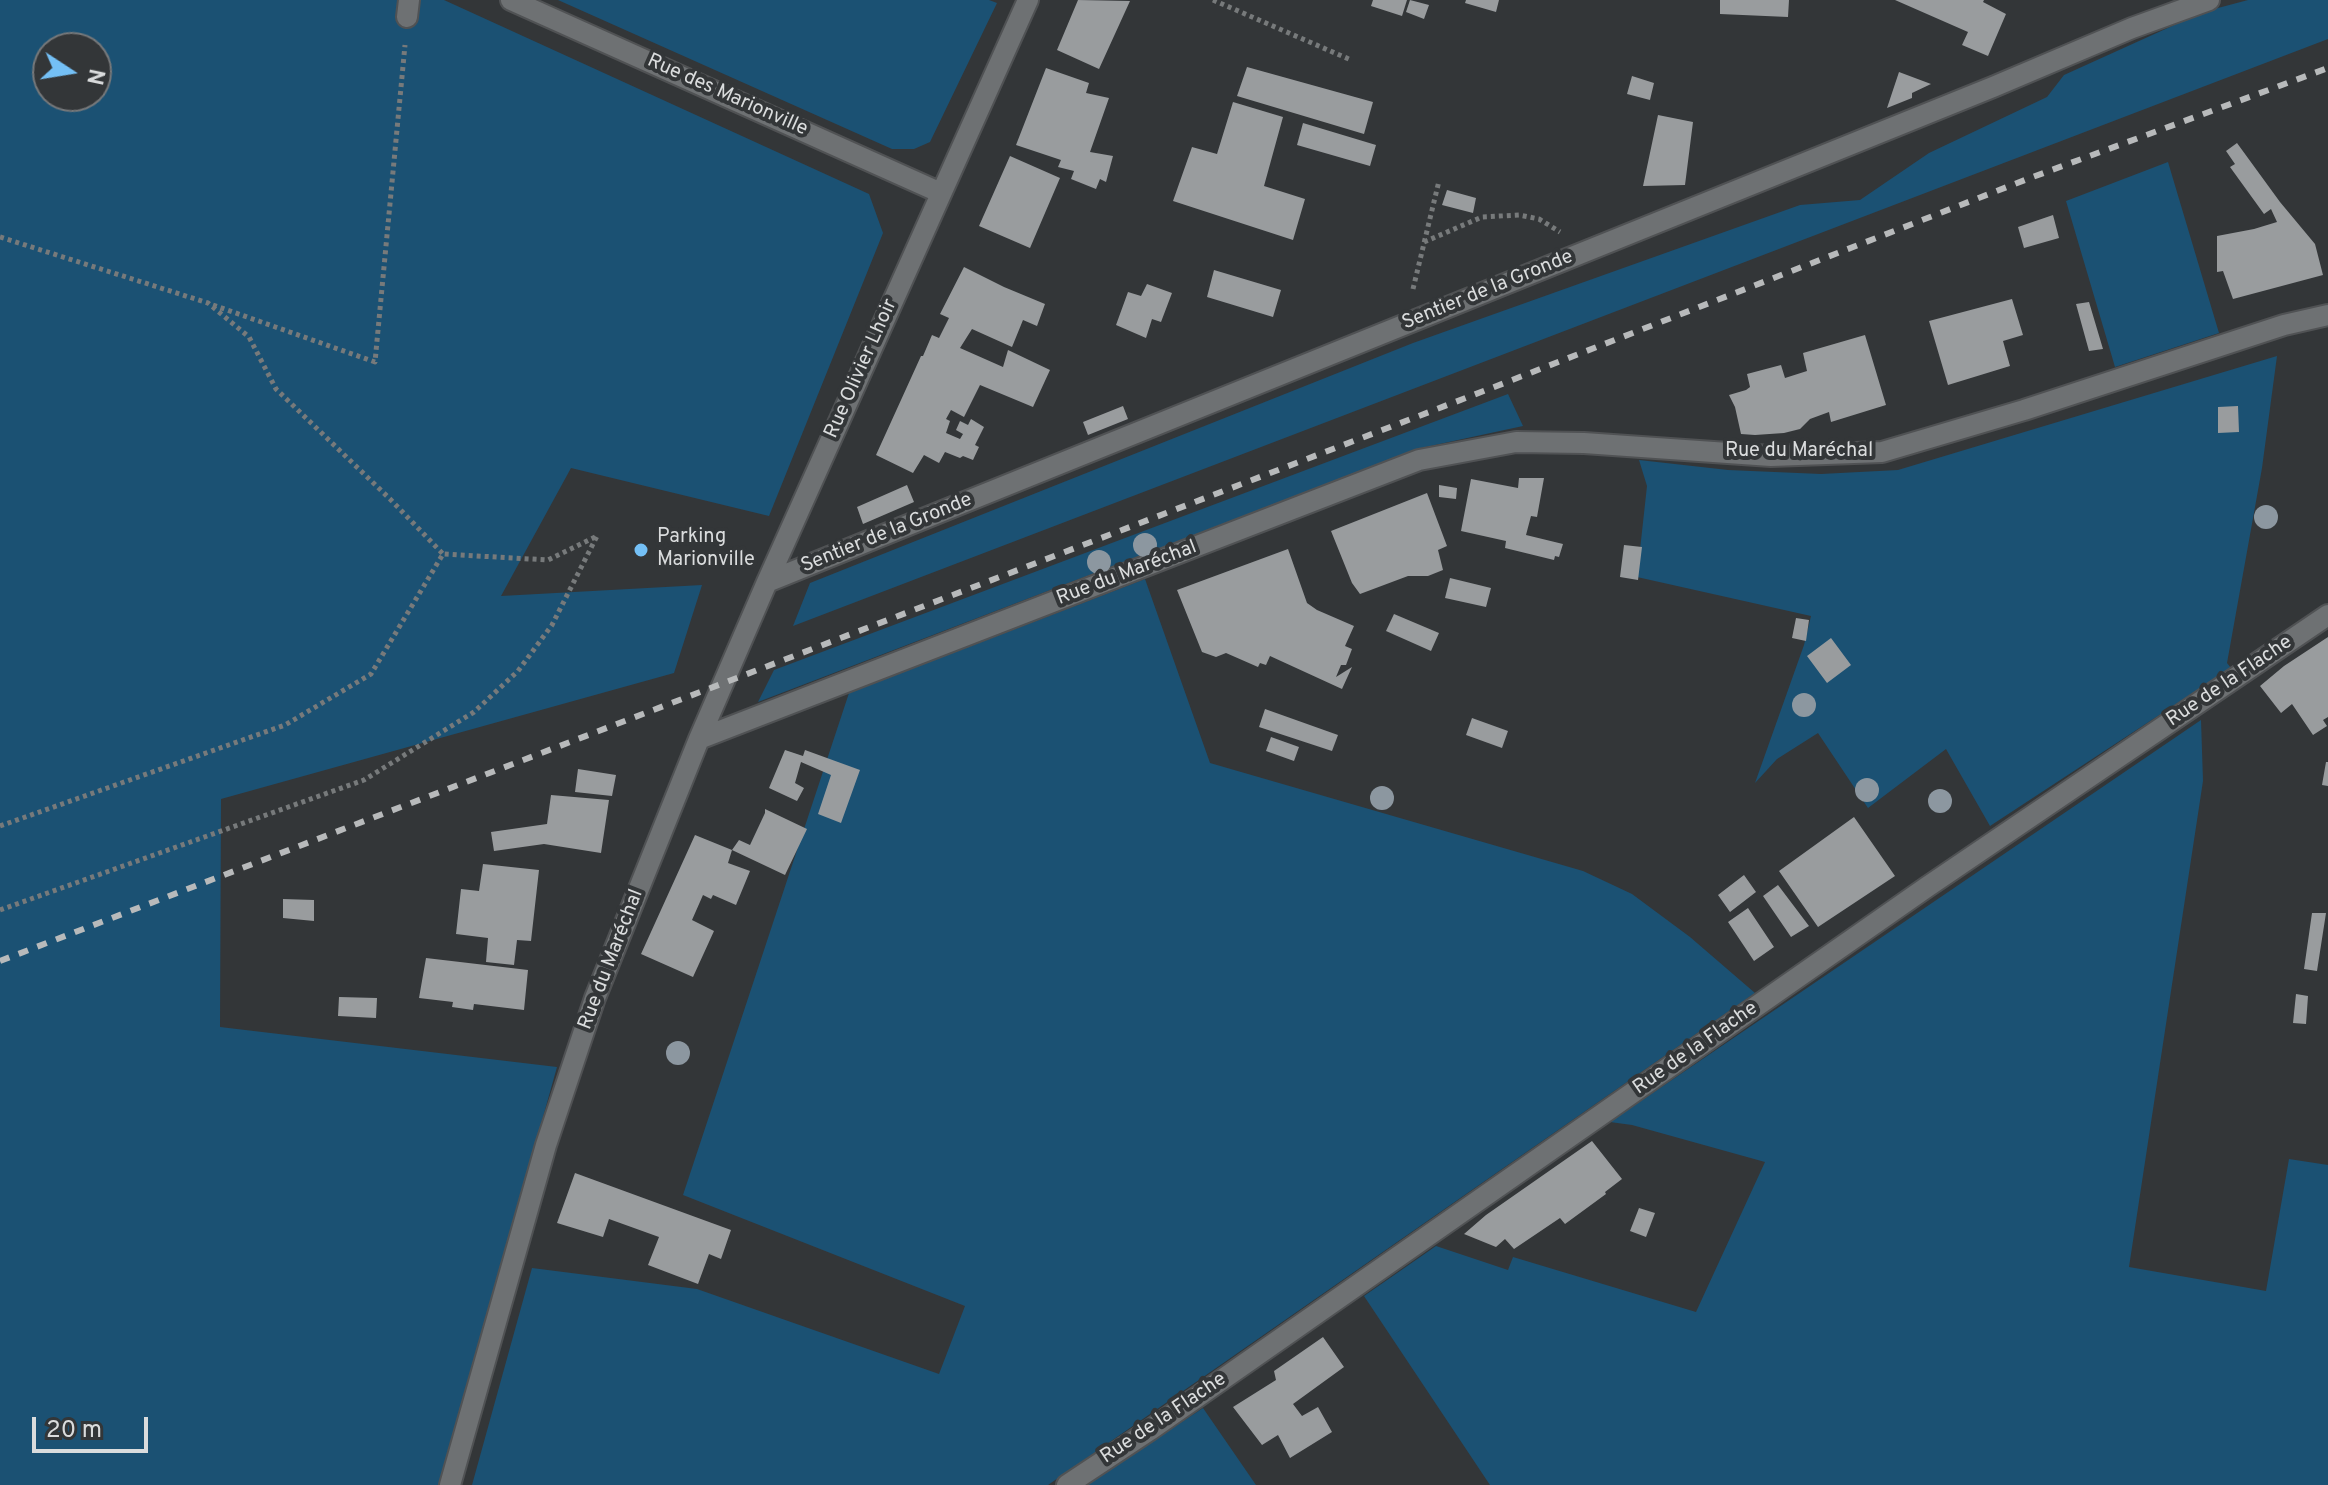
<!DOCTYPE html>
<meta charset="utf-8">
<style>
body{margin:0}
#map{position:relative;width:2328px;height:1485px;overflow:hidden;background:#333638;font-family:Overpass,sans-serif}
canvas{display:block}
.north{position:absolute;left:32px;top:32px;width:80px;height:80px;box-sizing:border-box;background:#333638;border:2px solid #76787a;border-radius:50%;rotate:102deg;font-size:22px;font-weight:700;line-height:32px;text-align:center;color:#dadcdd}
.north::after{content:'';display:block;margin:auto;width:28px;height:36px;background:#74c0f6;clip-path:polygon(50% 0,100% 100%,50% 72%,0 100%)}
.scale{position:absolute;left:32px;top:1417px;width:116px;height:36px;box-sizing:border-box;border:4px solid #dadcdd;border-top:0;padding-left:10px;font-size:24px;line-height:28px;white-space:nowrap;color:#dadcdd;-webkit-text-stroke:6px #333638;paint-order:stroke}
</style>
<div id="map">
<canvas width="2328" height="1485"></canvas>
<div class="north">N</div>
<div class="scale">20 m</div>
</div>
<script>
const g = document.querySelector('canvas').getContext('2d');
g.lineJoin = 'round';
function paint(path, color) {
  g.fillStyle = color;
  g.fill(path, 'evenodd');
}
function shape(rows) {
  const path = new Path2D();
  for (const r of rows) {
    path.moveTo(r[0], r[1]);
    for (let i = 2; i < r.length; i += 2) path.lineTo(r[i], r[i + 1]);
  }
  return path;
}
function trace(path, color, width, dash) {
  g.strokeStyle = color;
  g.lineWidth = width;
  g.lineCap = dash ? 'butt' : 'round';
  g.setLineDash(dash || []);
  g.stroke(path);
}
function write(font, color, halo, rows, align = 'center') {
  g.font = font + ' Overpass,sans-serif';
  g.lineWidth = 8;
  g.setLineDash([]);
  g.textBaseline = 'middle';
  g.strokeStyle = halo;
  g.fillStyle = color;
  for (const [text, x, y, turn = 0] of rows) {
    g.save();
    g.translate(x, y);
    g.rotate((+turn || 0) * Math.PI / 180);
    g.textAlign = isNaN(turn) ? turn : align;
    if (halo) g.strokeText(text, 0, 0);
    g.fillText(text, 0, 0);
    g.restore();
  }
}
const green = shape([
 [0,0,444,0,869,194,883,233,769,516,571,468,501,596,702,585,674,673,221,799,220,1027,557,1067,440,1485,0,1485],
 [48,48,96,48,96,96,48,96],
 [558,0,989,0,997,3,930,142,914,149,892,149],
 [2248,0,2328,0,2328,39,793,626,810,583,1413,343,1800,205,1860,200,1929,153,2047,97,2064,75,2203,12],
 [2168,162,2219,333,2115,367,2066,201],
 [2277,356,2262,468,2227,663,2231,668,1990,826,1946,749,1868,808,1818,733,1777,759,1755,783,1804,645,1811,616,1637,577,1647,486,1639,460,1728,470,1821,474,1898,470],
 [1508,394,1523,426,1421,448,758,702,774,670],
 [1145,579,1210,763,1583,871,1632,894,1690,937,1755,993,1048,1485,472,1485,532,1268,697,1289,939,1374,965,1306,683,1195,849,693],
 [2201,720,2203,781,2129,1267,2266,1291,2289,1159,2328,1165,2328,1485,1490,1485,1364,1296,1436,1246,1508,1270,1513,1257,1696,1312,1765,1162,1632,1125,1610,1122],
 [1203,1408,1256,1485,1086,1485]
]);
const building = shape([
 [1078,0,1130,1,1099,69,1057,50],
 [1373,0,1407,0,1402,16,1371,6],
 [1410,0,1429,5,1424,19,1406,12],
 [1466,0,1499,0,1496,12,1465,3],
 [1720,0,1789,0,1788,17,1720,14],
 [1895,0,1984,0,1983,2,2006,14,1988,56,1962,45,1968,32],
 [1247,67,1373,102,1364,134,1237,96],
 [1046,68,1089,83,1086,93,1109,98,1090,152,1113,156,1106,182,1100,179,1096,189,1071,179,1074,171,1058,167,1061,160,1016,145],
 [1899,72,1931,84,1912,93,1912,98,1887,108],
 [1632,76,1654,83,1650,100,1627,94],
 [1233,102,1283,117,1264,186,1305,199,1293,240,1173,201,1192,147,1217,154],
 [1658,115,1693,122,1685,185,1643,186],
 [1303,123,1376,145,1370,166,1297,145],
 [2237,143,2280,202,2315,244,2323,275,2233,299,2223,271,2217,272,2217,236,2254,229,2277,222,2271,209,2264,214,2230,167,2235,164,2226,151],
 [1010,156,1060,178,1030,248,979,226],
 [1447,190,1476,198,1473,213,1442,205],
 [2053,215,2059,238,2024,248,2018,227],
 [964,267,1004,287,1045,304,1037,326,1023,320,1012,347,972,329,960,348,1003,367,1008,350,1050,370,1033,407,980,385,964,417,951,410,946,419,950,421,946,433,960,439,963,434,956,430,960,421,968,425,971,419,984,427,975,445,979,447,973,460,963,456,960,458,945,452,939,463,924,455,913,473,876,455,921,356,923,356,932,335,939,338,949,318,940,314],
 [1214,270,1281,290,1273,317,1207,297],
 [1147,284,1172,293,1161,322,1152,319,1146,338,1116,325,1128,292,1141,296],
 [2012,299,2023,335,2003,341,2010,366,1948,385,1929,321],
 [2089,302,2103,349,2089,351,2076,304],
 [1865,335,1886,405,1831,422,1829,412,1810,419,1800,429,1784,433,1755,435,1741,434,1735,407,1729,395,1746,390,1750,387,1747,374,1781,365,1785,378,1807,371,1803,353],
 [1123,406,1128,419,1088,435,1083,422],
 [2238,406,2239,432,2218,433,2218,407],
 [1519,478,1544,478,1537,517,1531,516,1526,535,1563,544,1559,557,1555,556,1554,560,1505,548,1506,541,1461,531,1471,479,1518,488],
 [907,485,914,502,863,524,857,507],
 [1439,485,1457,488,1456,499,1439,497],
 [1427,493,1447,546,1438,550,1443,570,1428,576,1408,576,1360,594,1352,583,1331,531],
 [1624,545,1642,547,1638,580,1620,577],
 [1288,549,1307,603,1317,610,1354,626,1345,646,1352,649,1346,665,1341,665,1336,677,1352,667,1342,689,1270,656,1266,665,1260,663,1258,667,1226,653,1216,657,1202,652,1177,590],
 [1450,578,1491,588,1486,607,1445,598],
 [1394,614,1439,633,1431,651,1386,631],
 [1796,618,1809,620,1806,641,1792,638],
 [2328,637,2328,717,2323,720,2327,726,2313,735,2292,704,2281,713,2260,686,2284,666],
 [1831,638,1851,665,1827,683,1807,656],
 [1265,709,1338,735,1332,751,1259,727],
 [1472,718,1508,731,1502,748,1466,735],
 [1271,737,1299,747,1294,761,1266,751],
 [785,750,803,756,805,750,860,770,841,823,818,814,831,775,801,762,795,783,804,788,797,801,769,788],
 [2326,762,2328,762,2328,786,2322,785],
 [578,769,616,775,612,796,575,792],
 [551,795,609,800,601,853,544,844,494,851,491,832,547,824],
 [765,809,807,829,785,875,732,850,739,840,750,845,765,813],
 [1854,817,1895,876,1818,927,1779,871],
 [695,835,732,850,728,863,750,871,736,905,713,895,711,899,703,895,692,920,714,931,693,977,641,954],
 [483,864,539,870,531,941,517,940,514,965,486,962,488,938,456,934,461,889,479,891],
 [1744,875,1756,892,1730,912,1718,895],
 [1778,885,1809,926,1791,937,1763,896],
 [283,899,314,900,314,921,283,918],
 [1748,908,1774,947,1754,961,1728,922],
 [2312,913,2326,913,2317,971,2304,969],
 [426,958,528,970,524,1010,474,1004,473,1010,452,1007,453,1002,419,998],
 [2296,994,2308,996,2306,1024,2293,1023],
 [339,997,377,998,376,1018,338,1016],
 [1592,1141,1622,1179,1605,1192,1606,1194,1565,1224,1560,1218,1514,1249,1505,1239,1496,1247,1464,1234,1486,1215],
 [575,1173,731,1230,721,1259,709,1254,698,1284,648,1265,659,1237,609,1219,603,1237,557,1223],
 [1639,1208,1655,1213,1646,1237,1630,1231],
 [1323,1337,1344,1367,1293,1404,1302,1416,1318,1407,1332,1432,1290,1458,1278,1435,1262,1445,1233,1407,1276,1380,1274,1371]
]);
const path = shape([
 [1213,0,1351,60],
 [0,237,208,303,249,337,276,389,390,499,443,554],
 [1424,242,1482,217,1519,215,1539,219,1560,232],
 [1413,289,1439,181],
 [213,305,375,362,405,45],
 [0,826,285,725,371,674,443,554,548,560,597,536],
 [0,910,364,780,474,712,518,671,552,625,597,536]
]);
const minor = shape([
 [511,0,941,193],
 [407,17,409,0],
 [767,582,1993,87,2132,28,2209,0],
 [699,739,1419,460,1516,442,1584,443,1771,456,1882,452,2024,410,2284,325,2328,315],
 [450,1485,546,1145,595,998,699,739,767,582,1028,0],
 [1067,1485,1150,1430,1927,887,2328,615]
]);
const rail = shape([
 [0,961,1489,389,2030,178,2328,68]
]);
const trees = [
 [2266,517],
 [1145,545],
 [1099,562],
 [1804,705],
 [1867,790],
 [1382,798],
 [1940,801],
 [678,1053]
];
const markers = [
 [641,550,8,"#74c0f6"]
];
const streetNames = [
 ["Rue des Marionville",727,96,24],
 ["Sentier de la Gronde",1488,291,-22],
 ["Rue Olivier Lhoir",862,369,-66],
 ["Rue du Maréchal",1799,452],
 ["Sentier de la Gronde",887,534,-22],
 ["Rue du Maréchal",1127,574,-21],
 ["Rue de la Flache",2230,682,-34],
 ["Rue du Maréchal",612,960,-69],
 ["Rue de la Flache",1696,1049,-35],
 ["Rue de la Flache",1164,1419,-34]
];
const poiNames = [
 ["Parking",657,538],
 ["Marionville",657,561]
];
paint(green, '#1b5173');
paint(building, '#999c9e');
trace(minor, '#505254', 24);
trace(path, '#777a7b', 5, [4, 4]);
trace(minor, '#6e7173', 20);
trace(rail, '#b8babb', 6, [10, 10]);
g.fillStyle = '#8c97a0';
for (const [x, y] of trees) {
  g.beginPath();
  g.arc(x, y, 12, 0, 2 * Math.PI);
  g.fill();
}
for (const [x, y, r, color] of markers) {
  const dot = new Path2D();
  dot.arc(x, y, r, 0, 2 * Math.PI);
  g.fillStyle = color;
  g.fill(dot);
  trace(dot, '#333638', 3);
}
write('20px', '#dadcdd', '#333638', streetNames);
write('20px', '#dadcdd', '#333638', poiNames, 'left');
</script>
